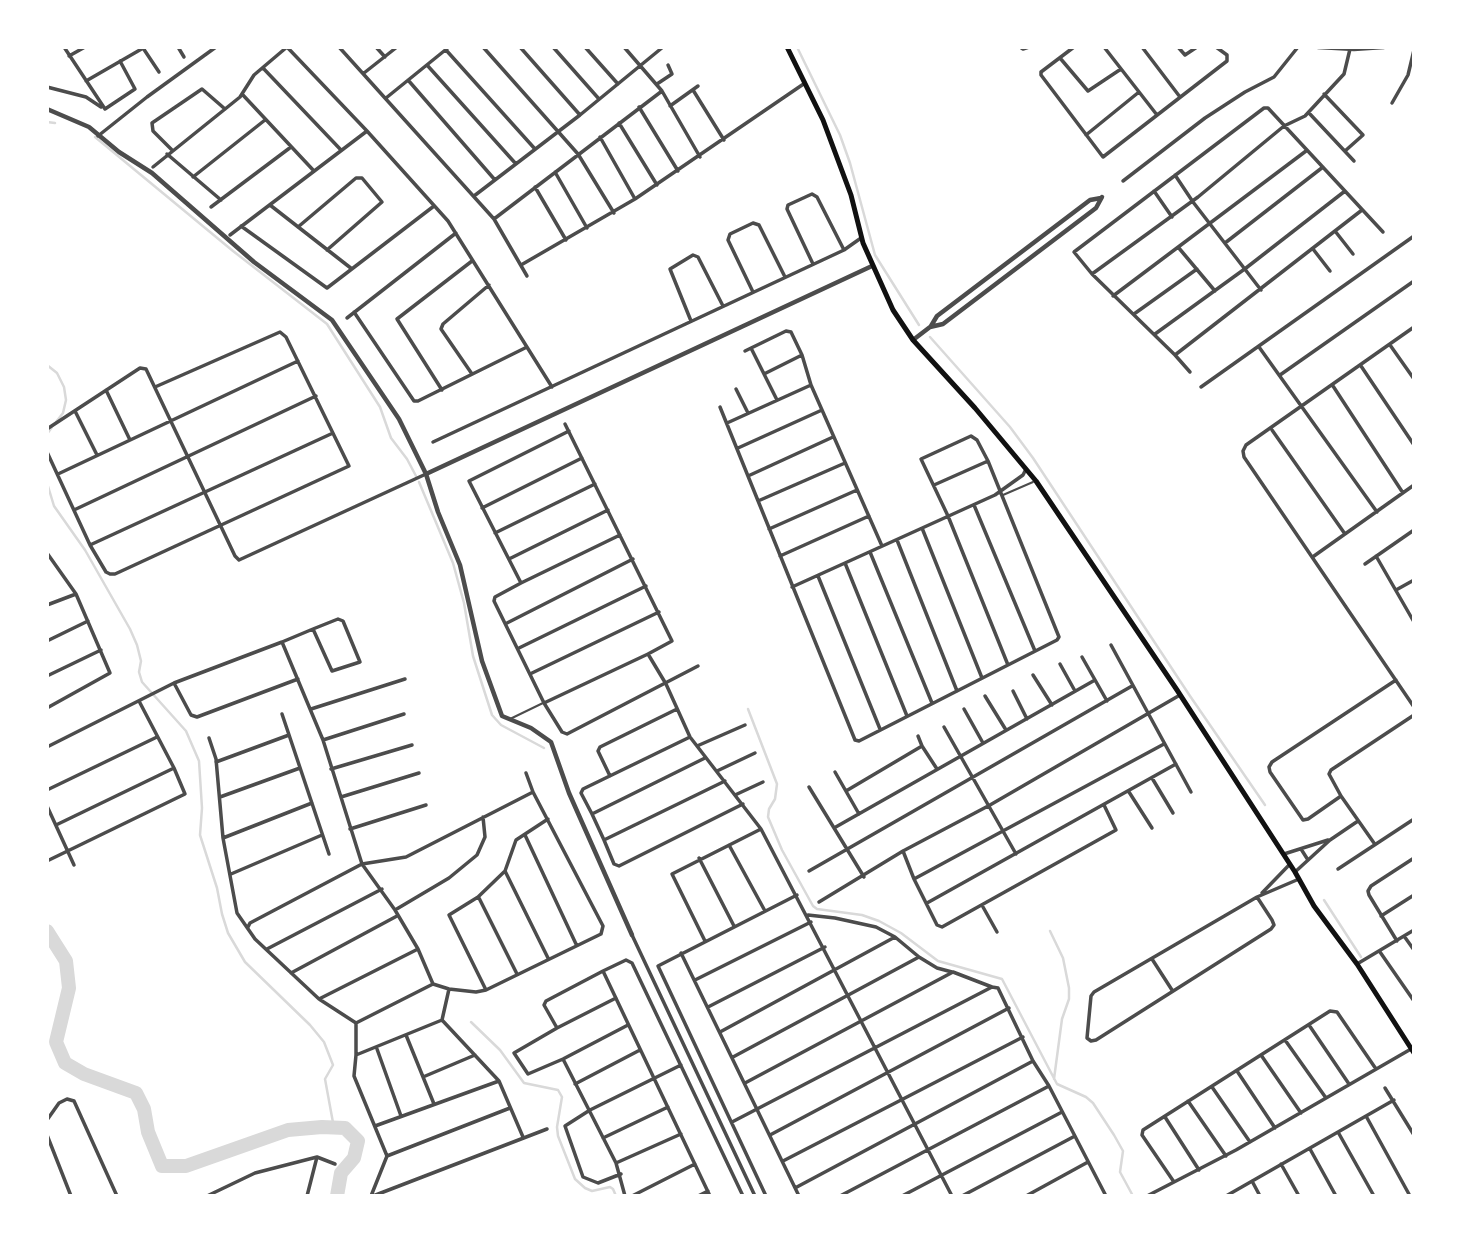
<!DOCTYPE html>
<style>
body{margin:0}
#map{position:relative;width:1461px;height:1243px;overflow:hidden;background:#fff;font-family:"Crimson Pro",serif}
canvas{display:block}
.frame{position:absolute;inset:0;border:49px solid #fff;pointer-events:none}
</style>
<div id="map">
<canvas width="1461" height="1243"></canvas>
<div class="frame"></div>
</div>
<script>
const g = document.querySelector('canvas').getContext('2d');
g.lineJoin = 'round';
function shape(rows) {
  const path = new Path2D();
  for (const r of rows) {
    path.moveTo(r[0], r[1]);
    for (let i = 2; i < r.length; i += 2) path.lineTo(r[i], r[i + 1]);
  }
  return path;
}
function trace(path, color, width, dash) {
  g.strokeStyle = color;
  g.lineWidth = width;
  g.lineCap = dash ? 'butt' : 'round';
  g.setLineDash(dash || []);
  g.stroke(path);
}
const stream = shape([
 [797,47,840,135,850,163,875,255,919,325],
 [47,122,55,123],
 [95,137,233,251,327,324,380,407,391,438,407,459,416,476],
 [930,337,1010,427,1033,458,1190,696,1265,805],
 [47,365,57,373,64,387,66,400,63,413,56,422],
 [47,434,52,427],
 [419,482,453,563,464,603,473,656,492,715,501,725,544,748],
 [47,483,54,506,85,550,130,629,137,645,141,661,139,672,142,682,186,731,199,761,202,808,200,835,217,888,222,914,228,933,245,962,310,1025,324,1042,333,1065,325,1079,334,1128],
 [748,709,777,784,775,799,769,809,768,817,782,850,813,906,817,909,862,915,879,921,901,933,938,961,1002,979,1057,1084,1086,1097,1093,1103,1114,1135,1123,1151,1120,1172,1133,1196],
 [1324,900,1361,957],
 [1050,931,1063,958,1069,988,1069,999,1062,1019,1054,1079],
 [471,1022,500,1050,524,1083,558,1090,562,1097,557,1127,558,1136,575,1179,585,1188,592,1191,610,1187,613,1189,616,1196]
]);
const river = shape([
 [47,931,66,961,69,988,56,1042,65,1063,84,1074,136,1093,144,1109,148,1132,162,1166,186,1166,288,1130,322,1127,345,1128,358,1141,354,1158,341,1173,337,1196]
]);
const service = shape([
 [1003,495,1033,482],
 [510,719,543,703]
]);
const minor = shape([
 [64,47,105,109,135,89,120,61],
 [178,47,184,57],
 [339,47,494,219,527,276],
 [376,47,385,57],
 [483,47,578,154,614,213],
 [520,47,580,115],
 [553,47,599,99],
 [585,47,618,84],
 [624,47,662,91,700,157],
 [1020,47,1023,49,1029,47],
 [1074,47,1041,72,1041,75,1103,157,1227,61,1227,55,1216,47],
 [1104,47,1157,115],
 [1142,47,1180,97],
 [1178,47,1185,55,1197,47],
 [143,48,159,72],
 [446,50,535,149],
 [69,56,85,47],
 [1060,58,1088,91,1121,69],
 [427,65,516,164],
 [263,68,341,150],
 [364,73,397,47],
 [408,80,495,180],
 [86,81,145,47],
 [657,84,672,74,668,65],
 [47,87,86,97,101,107],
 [693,90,724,140],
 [242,94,314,171],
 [1324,94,1363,135,1345,151],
 [386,98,449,47],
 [1392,103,1408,75,1414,50],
 [670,106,698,86],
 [639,107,678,171],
 [1309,113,1354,161],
 [619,123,657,185],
 [1086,135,1139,92],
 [98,136,147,97,216,47],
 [600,137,635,199],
 [172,150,153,131,152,123,202,89,225,109],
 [167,154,221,200],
 [153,167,240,97,254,75,287,47,367,131,448,221,552,387],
 [555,172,587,228],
 [1175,175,1193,202,1261,290],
 [193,177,265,120],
 [1123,181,1205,118,1245,92,1274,77,1298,47],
 [535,187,566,240],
 [1154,191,1172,217],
 [474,196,580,115,663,47],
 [270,205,352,269],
 [211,207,291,147],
 [494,219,662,91],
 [241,226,327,288,434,206],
 [298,227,356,178,362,178,382,202,327,250],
 [1335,231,1353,254],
 [230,235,367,131],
 [1225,243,1323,167],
 [1178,247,1215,291],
 [1313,249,1330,271],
 [813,264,787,209,788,205,812,194,817,197,844,250],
 [521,265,635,199,805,83],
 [1092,274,1198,197,1284,126,1305,116,1344,74,1350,49],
 [753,292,728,240,730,234,753,223,759,225,785,277],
 [1113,296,1306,151],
 [354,312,414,401,418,401,527,347],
 [1134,314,1197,269],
 [347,318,456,233],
 [691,321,670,269,693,255,698,257,723,306],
 [1414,327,1246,445,1243,451,1244,457,1414,707],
 [1155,334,1246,268,1345,191],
 [1390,345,1414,379],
 [1259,347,1377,512],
 [751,348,777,400],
 [745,351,786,331,791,332,802,355,811,385,882,546],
 [1175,355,1362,210],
 [1361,366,1414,445],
 [1190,372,1175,355,1092,274,1074,252,1264,108,1268,108,1383,232],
 [472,374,441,329,443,324,489,285],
 [764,374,802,355],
 [1280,375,1414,281],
 [1333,386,1403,493],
 [1201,387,1414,236],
 [736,389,748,413],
 [106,390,130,440],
 [442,390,397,319,472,261],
 [720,407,855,740,859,741,1057,640,1059,637,988,461,977,440,971,436,921,459,948,516,1008,665],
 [75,411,97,455],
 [727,423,811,385],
 [47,429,140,368,146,369,235,556,239,560,426,474],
 [1272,430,1345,534],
 [569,431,469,481,521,583,495,597,494,601,544,703,562,732,567,734,698,666],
 [433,442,844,250,861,238],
 [738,448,822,410],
 [47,452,90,545,106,572,110,574,115,574,349,466,286,337,280,332,155,387],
 [58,474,298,361],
 [748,476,833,437],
 [934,485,988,461],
 [758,501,845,463],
 [974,505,1035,651],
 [482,508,582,458],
 [74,510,316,396],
 [922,528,982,678],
 [769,529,857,490],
 [495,533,595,484],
 [897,540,957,691],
 [90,545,333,433],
 [870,552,932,703],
 [47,553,76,594,110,673,47,708],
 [780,556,869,516],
 [1314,556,1414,485],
 [1376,556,1414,622],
 [509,559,608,510],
 [845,563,907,716],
 [1365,564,1414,530],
 [818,576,880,729],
 [521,583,620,535],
 [792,587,995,495,1023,475,1026,469],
 [1396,590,1414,580],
 [47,605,76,594],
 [507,623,633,559],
 [47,641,88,621],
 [1111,645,1191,792],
 [519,648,646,586],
 [648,654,666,684,690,737,761,829,952,1196],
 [1082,657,1107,701],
 [1060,664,1075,691],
 [532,673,659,612],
 [1033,675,1052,705],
 [47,676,101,650],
 [174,683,191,715,197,717,298,679],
 [1013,691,1027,719],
 [985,696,1006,730],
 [544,703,648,654,672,641,565,424],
 [311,709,405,679],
 [964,709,983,743],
 [282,714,329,854],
 [944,727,1016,854],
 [918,736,922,746,937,769],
 [209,738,216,759,223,838,237,913,255,939,319,999,356,1023,356,1055],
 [323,740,404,714],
 [697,746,745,725],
 [47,747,174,683,282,642,313,629,338,619,343,621,360,662,332,671,313,629],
 [216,762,289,735],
 [331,769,412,745],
 [717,771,755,753],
 [835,772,859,814],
 [610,776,598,751,600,747,677,709],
 [1152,778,1173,813],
 [725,781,604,840,614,864,619,866,743,804],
 [809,787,864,877],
 [47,790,157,737],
 [846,791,922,746],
 [1129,792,1152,828],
 [735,795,763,782],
 [1341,796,1308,819,1303,820,1270,772,1269,767,1272,762,1396,680],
 [220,797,300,768],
 [341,797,419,773],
 [47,806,74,865],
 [592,814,581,793,583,789,690,737],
 [56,825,174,768],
 [834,828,1095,680],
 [350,829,426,805],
 [525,835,576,944],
 [223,838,312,803],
 [604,840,592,814,705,758],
 [1374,843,1341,796,1329,774,1331,770,1414,715],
 [729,845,765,911],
 [1301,849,1308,860],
 [903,851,914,879,937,925,942,927,1116,830,1104,805],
 [1284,854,1328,840],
 [699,858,734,926],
 [47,861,185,794,174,768,139,701],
 [1338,869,1414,819],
 [505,871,548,958],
 [809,871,1132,686],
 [1295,872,1330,840,1358,821],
 [231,874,322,835],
 [914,879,1164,744],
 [1262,893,1290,864],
 [1257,897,1272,920,1274,925,1271,929,1096,1040,1091,1041,1087,1038,1091,996,1094,992,1257,897,1299,879],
 [479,898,517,974],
 [819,902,903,851,990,805,1180,695],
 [927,903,1176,764],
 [983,907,997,932],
 [395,910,449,878,477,855,485,837,483,817],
 [808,915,835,918,876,927,895,937],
 [1381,916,1414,895],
 [248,927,250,923,362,864,323,740,282,642],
 [632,935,755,1196],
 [1404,936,1414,950],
 [705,941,672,874,761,829],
 [1397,941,1369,895,1368,891,1371,886,1414,858],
 [267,949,382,889],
 [1380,952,1414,1001],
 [681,953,799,1196],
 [1152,959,1172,990],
 [1357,964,1414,930],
 [603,971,710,1196],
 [291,973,397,916],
 [695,980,811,922],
 [433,984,418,949,395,910,362,864,406,857,533,792],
 [486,990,449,915,478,897,505,871,516,840,548,819],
 [616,998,557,1028,544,1005,546,1001,603,971,626,960,632,963,743,1196],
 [319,999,418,949],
 [708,1007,825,947],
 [442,1020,449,989],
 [356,1023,433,984,449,989,476,992,486,990,601,934,603,926,533,792,526,773],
 [1309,1025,1349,1084],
 [557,1028,514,1053,528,1074,563,1059,628,1025],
 [720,1032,895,937,919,957,937,968,952,972],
 [406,1035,434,1104],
 [1285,1040,1326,1098],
 [377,1049,401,1116],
 [1261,1055,1301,1113],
 [733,1057,919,957],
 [563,1059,616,1163,625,1196],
 [1237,1071,1275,1128],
 [423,1077,475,1055],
 [745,1083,953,972,992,987],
 [575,1084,640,1050],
 [1212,1087,1250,1142],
 [1385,1088,1414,1135],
 [1188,1101,1226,1156],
 [1366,1116,1410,1196],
 [1165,1117,1199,1170],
 [47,1120,59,1103,67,1099,74,1101,117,1196],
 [732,1122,992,987,998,988,1033,1061,1049,1086,1106,1196],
 [375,1126,499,1081],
 [1338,1132,1374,1196],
 [47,1135,71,1196],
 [770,1135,1009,1008],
 [603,1138,668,1107],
 [1310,1149,1336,1196],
 [387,1156,510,1108],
 [783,1161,1023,1037],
 [616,1163,681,1134],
 [1281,1164,1299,1196],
 [621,1174,598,1183,583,1177,565,1126,590,1110,681,1065],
 [1252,1181,1260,1196],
 [1174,1182,1142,1135,1143,1130,1330,1011,1337,1012,1376,1069],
 [795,1188,1033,1061],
 [207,1196,255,1173,317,1157,335,1164],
 [307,1196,317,1157],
 [371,1196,387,1156,354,1076,356,1055,442,1020,499,1081,523,1137],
 [373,1196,547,1129],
 [632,1196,695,1164],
 [698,1196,708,1191],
 [766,1196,658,966,797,895],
 [840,1196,1049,1086],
 [902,1196,1062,1112],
 [962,1196,1075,1136],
 [1026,1196,1088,1162],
 [1147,1196,1236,1150,1411,1049],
 [1226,1196,1394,1100]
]);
const tertiary = shape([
 [1318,47,1354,49,1384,47],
 [47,109,89,127,119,152,152,173,254,262,332,320,399,419,426,474,438,512,460,565,482,661,502,716,531,728,551,742,569,793,632,935],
 [931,326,937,316,1090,200,1101,198],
 [913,340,930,327,943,324,1096,208,1102,197],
 [426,474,872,266]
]);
const secondary = shape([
 [787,47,823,120,851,195,863,243,893,310,913,340,975,408,1036,481,1177,690,1295,872,1314,906,1357,964,1414,1053]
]);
trace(stream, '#d9d9d9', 2.5);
trace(river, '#d9d9d9', 14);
trace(service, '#4c4c4c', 2);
trace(minor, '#4c4c4c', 3.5);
trace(tertiary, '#4c4c4c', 4.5);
trace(secondary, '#111', 5);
</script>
